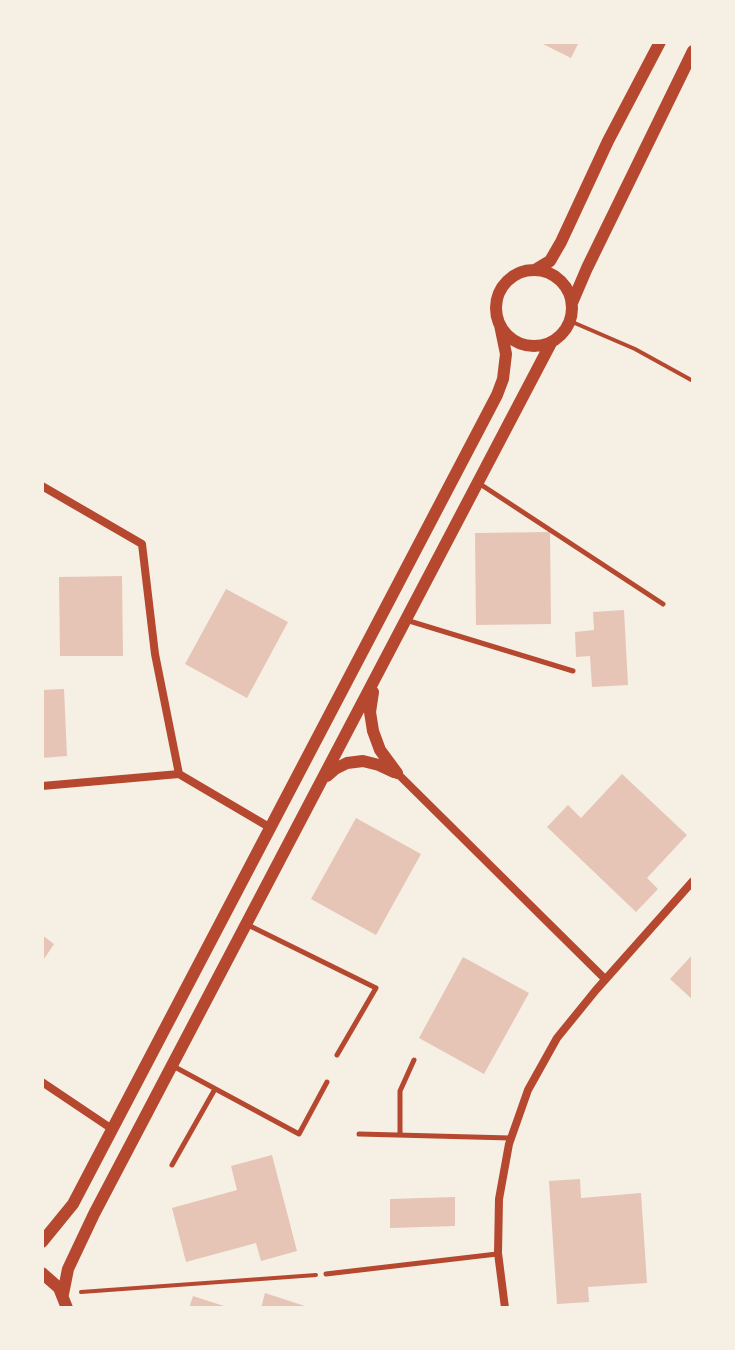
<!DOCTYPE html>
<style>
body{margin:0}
#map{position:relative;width:735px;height:1350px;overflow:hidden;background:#f6efe4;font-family:Arial,sans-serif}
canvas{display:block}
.frame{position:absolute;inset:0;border:44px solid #f6efe4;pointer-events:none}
</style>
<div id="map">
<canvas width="735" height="1350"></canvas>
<div class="frame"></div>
</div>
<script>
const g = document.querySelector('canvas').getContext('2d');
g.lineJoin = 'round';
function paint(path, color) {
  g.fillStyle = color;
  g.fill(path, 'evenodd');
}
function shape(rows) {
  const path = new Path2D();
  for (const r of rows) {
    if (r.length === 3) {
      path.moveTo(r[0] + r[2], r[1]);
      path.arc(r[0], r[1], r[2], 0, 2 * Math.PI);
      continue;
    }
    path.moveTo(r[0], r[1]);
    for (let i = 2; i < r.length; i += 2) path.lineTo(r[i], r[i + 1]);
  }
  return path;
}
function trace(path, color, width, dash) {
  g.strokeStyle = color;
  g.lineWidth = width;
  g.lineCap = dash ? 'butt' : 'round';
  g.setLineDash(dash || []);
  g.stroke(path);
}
const building = shape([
 [539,42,579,42,571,58],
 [550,532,551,624,476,625,475,533],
 [122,576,123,656,60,656,59,577],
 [226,589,288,622,247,698,185,664],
 [624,610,628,685,592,687,590,656,576,657,575,632,594,630,593,612],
 [64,689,67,756,42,758,42,690],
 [622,774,687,835,647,878,658,889,636,912,547,827,568,805,581,818],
 [356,818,421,854,376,935,311,899],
 [42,935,54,944,42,962],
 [693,954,693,1000,670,979],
 [463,957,529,993,484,1074,419,1038],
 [272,1155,297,1251,261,1261,256,1243,186,1262,172,1208,237,1190,231,1166],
 [580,1179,581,1198,641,1193,647,1283,588,1287,589,1302,557,1304,549,1181],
 [455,1197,455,1226,390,1228,390,1199],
 [265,1293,308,1307,308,1308,261,1308],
 [193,1296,227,1307,227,1308,189,1308]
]);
const path = shape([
 [570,321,635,349,693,381],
 [81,1292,316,1275]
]);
const service = shape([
 [480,484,663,604],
 [406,620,573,671],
 [246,924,376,988,337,1055],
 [173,1066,299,1134,327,1082],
 [359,1134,510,1138],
 [400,1135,400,1091,414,1060],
 [172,1165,215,1089],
 [326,1274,497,1254]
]);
const minor = shape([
 [42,486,142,544,155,654,179,774],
 [397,773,605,979],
 [42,786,179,774,269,827],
 [42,1082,112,1129],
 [505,1308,498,1253,499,1199,509,1144,528,1090,557,1038,596,990,693,881]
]);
const tertiary = shape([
 [535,270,550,261,561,242,608,141,660,42],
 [534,308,38],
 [572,303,587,268,693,51],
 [373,692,370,712,373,731,380,750,397,773],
 [327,776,335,769,347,763,363,761,379,765,394,772],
 [42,1242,73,1204,497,395,503,379,506,354,500,325],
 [42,1273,59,1288,67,1308],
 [63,1294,68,1269,94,1214,551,343]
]);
paint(building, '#e6c5b7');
trace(path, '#b5482f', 4);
trace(service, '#b5482f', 5);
trace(minor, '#b5482f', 8);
trace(tertiary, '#b5482f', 12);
</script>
